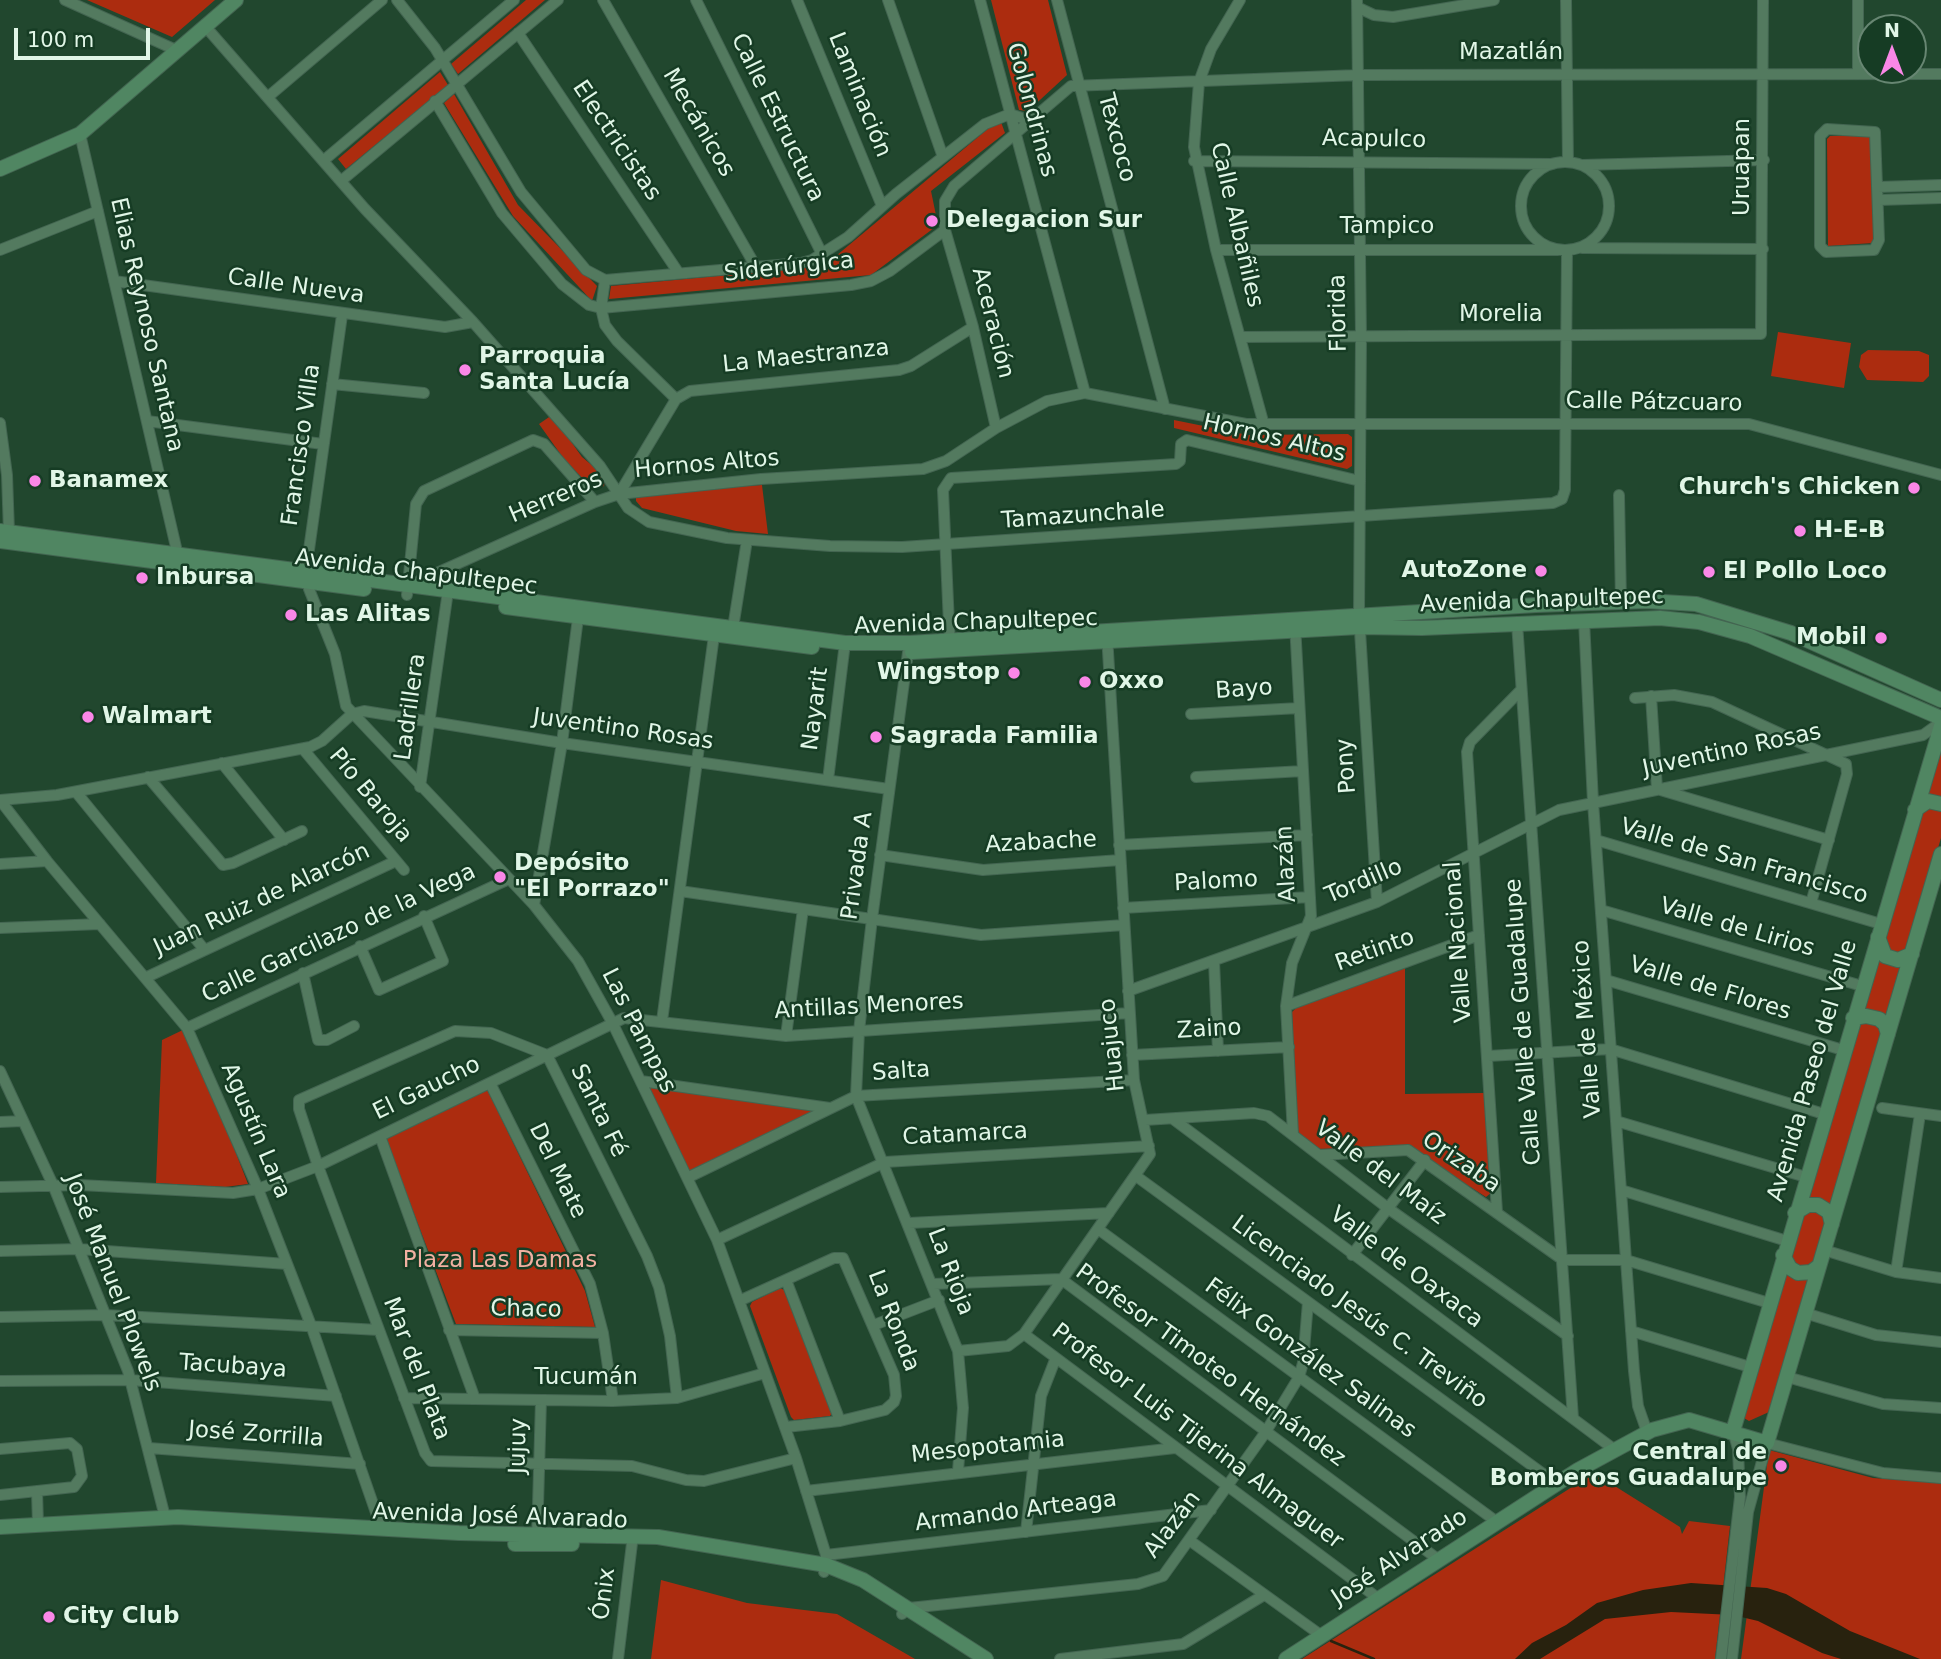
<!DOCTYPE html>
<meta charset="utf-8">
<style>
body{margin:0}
#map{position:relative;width:1941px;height:1659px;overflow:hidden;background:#21472e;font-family:"DejaVu Sans",sans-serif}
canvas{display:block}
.north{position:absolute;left:1857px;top:14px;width:70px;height:70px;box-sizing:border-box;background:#163c24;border:2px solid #678672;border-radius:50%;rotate:0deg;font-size:19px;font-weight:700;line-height:28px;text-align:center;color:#e1f6e7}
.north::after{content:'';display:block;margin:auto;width:24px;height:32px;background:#fa87e7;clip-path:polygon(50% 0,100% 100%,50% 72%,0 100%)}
.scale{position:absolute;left:14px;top:28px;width:136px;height:32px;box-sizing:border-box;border:4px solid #e1f6e7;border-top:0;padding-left:9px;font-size:21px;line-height:24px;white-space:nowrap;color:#e1f6e7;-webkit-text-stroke:5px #163c24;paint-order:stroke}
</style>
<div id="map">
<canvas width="1941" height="1659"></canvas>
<div class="north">N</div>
<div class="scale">100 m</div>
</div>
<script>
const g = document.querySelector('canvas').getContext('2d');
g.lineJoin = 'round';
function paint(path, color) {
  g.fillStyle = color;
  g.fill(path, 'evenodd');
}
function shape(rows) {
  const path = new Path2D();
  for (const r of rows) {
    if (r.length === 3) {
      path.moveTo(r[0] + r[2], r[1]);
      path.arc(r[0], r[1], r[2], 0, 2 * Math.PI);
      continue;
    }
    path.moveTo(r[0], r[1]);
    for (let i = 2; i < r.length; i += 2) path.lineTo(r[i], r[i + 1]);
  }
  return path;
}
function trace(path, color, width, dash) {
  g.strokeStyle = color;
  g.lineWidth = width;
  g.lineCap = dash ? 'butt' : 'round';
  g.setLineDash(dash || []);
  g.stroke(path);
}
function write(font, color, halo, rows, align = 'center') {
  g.font = font + ' "DejaVu Sans",sans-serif';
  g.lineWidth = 5;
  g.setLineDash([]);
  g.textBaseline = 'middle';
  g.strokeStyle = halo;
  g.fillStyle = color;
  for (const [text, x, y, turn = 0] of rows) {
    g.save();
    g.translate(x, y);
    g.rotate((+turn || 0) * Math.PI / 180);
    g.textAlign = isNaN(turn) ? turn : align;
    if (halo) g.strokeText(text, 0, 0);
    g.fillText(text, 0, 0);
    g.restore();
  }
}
const green = shape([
 [87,0,215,0,172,37],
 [526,0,545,0,458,74,451,64],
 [991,0,1048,0,1067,75,1028,111,1019,110],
 [440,72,448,85,346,169,338,159],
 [454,94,518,205,597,286,592,301,513,216,444,103],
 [996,122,1001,122,1005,133,931,191,938,225,871,275,609,299,611,286,824,266],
 [1869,135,1873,140,1873,243,1828,246,1827,139,1830,136],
 [1778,332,1851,343,1844,388,1771,376],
 [1868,350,1919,351,1929,355,1929,376,1923,382,1867,380,1859,367,1861,355],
 [552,415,582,457,605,476,604,486,599,488,588,484,564,459,539,424],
 [1174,420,1248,435,1348,434,1352,437,1352,466,1347,469,1174,428],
 [762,485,768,534,736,531,642,508,636,501,636,497,647,492],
 [1941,745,1941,838,1781,1375,1769,1412,1749,1421,1744,1418],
 [1405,966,1405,1094,1484,1093,1492,1192,1486,1197,1408,1147,1314,1149,1296,1133,1292,1012,1297,1007],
 [187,1028,248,1184,225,1187,156,1183,162,1040],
 [641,1081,830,1108,689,1177],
 [487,1089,585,1291,595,1327,456,1324,385,1137],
 [780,1288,784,1290,832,1413,830,1416,794,1420,791,1417,750,1306,752,1302],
 [1769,1450,1873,1478,1941,1483,1941,1659,1741,1659],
 [1594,1473,1680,1527,1682,1534,1689,1521,1730,1526,1715,1659,1302,1659],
 [661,1580,747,1603,837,1614,915,1659,651,1659]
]);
const water = shape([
 [1691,1583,1767,1588,1786,1594,1850,1631,1920,1659,1841,1659,1822,1653,1758,1621,1733,1615,1671,1612,1605,1619,1540,1659,1515,1659,1532,1643,1566,1625,1597,1603,1643,1590]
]);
const stream = shape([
 [1331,1641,1374,1659]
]);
const street = shape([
 [65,0,176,50],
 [397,0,435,48,521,192,586,270,605,280,801,263,812,260,848,237,896,194,985,124,1010,114,1031,121],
 [603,0,756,267],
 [696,0,822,254],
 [797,0,882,206],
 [888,0,943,157],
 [980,0,1085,393],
 [1057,0,1165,409],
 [1240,0,1211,49,1199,82,1194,147,1216,250,1264,425],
 [1357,0,1361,337,1359,615,1377,902],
 [1566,0,1568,162],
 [1858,0,1858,74],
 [1359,8,1374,15,1393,17,1494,0],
 [205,26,365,209,473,322,600,466,628,508,649,522,727,538,830,546,902,547,1553,503,1562,499,1565,490,1567,250],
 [518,33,678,272],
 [269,96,382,0],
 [435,101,502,213,562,284,589,305,601,308,851,285,871,281,890,271,945,230],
 [1827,129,1875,132,1879,240,1874,250,1826,252,1820,246,1820,136,1827,129],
 [80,134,179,560],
 [323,161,514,0],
 [1194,161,1553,164],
 [1565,206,44],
 [1582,165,1764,160],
 [341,181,558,0],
 [1878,187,1941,185],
 [1879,200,1941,198],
 [1582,248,1763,249],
 [0,250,98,211],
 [1216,250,1558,250],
 [605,280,601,308,605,325,617,341,676,399],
 [114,281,445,327,473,322],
 [342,315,306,571,309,589,335,654,346,706,534,905,578,961,612,1022,717,1240,796,1458,826,1555,824,1572],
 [1241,337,1761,334,1763,0],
 [332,384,424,393],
 [147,421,323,444],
 [0,423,7,475,9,532],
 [996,428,973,327,945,230,945,201,954,186,1071,86,1359,75,1941,74],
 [619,494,761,479,923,469,946,461,996,428,1047,401,1085,393,1246,424,1749,424,1941,475],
 [1619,495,1621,602],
 [410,585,595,502,619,494,676,399,690,391,899,370,911,366,973,327],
 [407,595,416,504,424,491,533,440,544,444,595,502],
 [1584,620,1593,802,1634,1371,1638,1406,1647,1432],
 [1517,623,1573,1418],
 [732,634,747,540],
 [909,645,872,919,859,1031,856,1096,958,1351,963,1408,958,1471],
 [950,647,943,490,951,478,1176,464,1180,461,1181,444,1187,440,1360,481],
 [1651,696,1657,789,1829,840],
 [1635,698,1674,695,1712,702,1846,764,1847,774,1811,903],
 [1191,714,1299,708],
 [303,749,404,870],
 [222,763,284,840],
 [148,777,223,865,233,863,302,831],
 [1196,777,1303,771],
 [828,780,845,643],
 [420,787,448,591],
 [76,792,203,948],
 [0,800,57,795,310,747,322,741,352,714,364,711,562,743,889,789],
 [0,800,47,861,187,1028,258,1189,312,1328,382,1530],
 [1596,840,1881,924],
 [1119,845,1307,835],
 [880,855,983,870,1120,860],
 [0,864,47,861],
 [680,891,981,935,1124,925],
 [534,905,562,743,579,610],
 [1123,908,1310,897],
 [1601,910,1862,986],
 [0,928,100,924],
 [360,946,379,990,443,961,424,916],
 [1214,961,1218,1051],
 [303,973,318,1040,327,1040,354,1026],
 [147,977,396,861],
 [1606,980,1843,1050],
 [1128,991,1377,902,1559,810,1923,735,1941,722],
 [1286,1006,1479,935],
 [662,1021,715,628],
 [187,1028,509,879],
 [786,1036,803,909],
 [1132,1055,1289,1047],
 [1488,1056,1610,1049,1824,1114],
 [0,1071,53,1185,128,1371,165,1517],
 [641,1081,830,1108],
 [490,1083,590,1284,603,1333,613,1401],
 [1882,1108,1941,1116],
 [1173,1119,1615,1450],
 [1145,1120,1254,1113,1268,1116,1389,1209,1568,1336],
 [1616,1121,1806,1177],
 [0,1122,22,1121],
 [1293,1134,1286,1006,1292,963,1311,916,1295,624],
 [380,1136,475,1399],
 [1320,1155,1408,1150,1563,1260,1626,1260,1769,1303],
 [1136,1176,1557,1484],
 [689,1177,856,1096,1134,1080],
 [0,1187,80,1185,233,1193,258,1189,318,1166,624,1018,786,1036,1129,1013],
 [1621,1190,1787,1241],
 [1497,1212,1467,752,1470,742,1521,690],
 [909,1223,1109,1213],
 [1098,1229,1497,1522],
 [717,1240,885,1162,1149,1146],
 [1824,1250,1896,1272,1941,1278],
 [0,1251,79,1249,287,1264],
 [1352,1255,1425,1160],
 [1896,1272,1920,1114],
 [786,1280,840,1421],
 [933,1284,1061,1279,1439,1560],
 [739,1301,834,1258,843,1258,894,1375,896,1396,894,1402,885,1410,840,1421,786,1427],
 [1805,1313,1876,1335,1941,1342],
 [0,1317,105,1315,379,1330],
 [874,1325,939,1300],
 [449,1330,603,1333],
 [1631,1331,1750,1367],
 [1024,1334,1379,1599],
 [958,1351,1008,1346,1024,1334,1150,1154,1134,1080,1107,635],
 [1787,1377,1883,1404,1941,1408],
 [0,1381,131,1380,336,1396],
 [404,1398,613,1401,677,1398,765,1373],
 [677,1398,670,1336,659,1287,647,1256,547,1055,491,1033,455,1031,299,1100,299,1109,318,1166,425,1453,431,1461,632,1466,686,1480,704,1481,796,1458],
 [149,1448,360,1464],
 [0,1449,70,1443,77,1449,82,1476,74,1487,0,1495],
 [806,1491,1175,1448],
 [37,1492,38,1524],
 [1026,1532,1041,1396,1055,1360],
 [1189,1540,1322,1636],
 [537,1541,541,1400],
 [826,1555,1211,1510],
 [902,1614,909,1608,1138,1584,1163,1576,1265,1433,1299,1377,1303,1363,1308,1302],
 [618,1659,633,1535],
 [1060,1659,1183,1644,1264,1595],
 [1721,1659,1740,1497,1738,1449,1733,1431],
 [1732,1659,1748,1512,1767,1443,1883,1473,1941,1478]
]);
const secondary = shape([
 [0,169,80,134,236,0],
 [0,531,845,643,909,643,1536,605,1646,601,1696,604,1791,633,1941,700],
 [0,541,364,589],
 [506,607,812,647],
 [912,652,1359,627,1422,628,1660,618,1699,622,1750,636,1941,718],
 [1915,810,1928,801,1941,804],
 [1878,937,1885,956,1898,960,1912,954],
 [1853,1018,1866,1016,1879,1019,1885,1024,1888,1034],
 [1795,1213,1808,1205,1818,1205,1829,1212,1832,1224],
 [1783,1255,1790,1268,1798,1273,1811,1272,1819,1266],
 [1733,1431,1941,726],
 [0,1527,178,1517,459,1533,658,1537,826,1565,863,1580,986,1659],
 [515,1544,572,1544],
 [1286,1659,1578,1470,1652,1430,1689,1420,1767,1443,1941,854]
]);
const markers = [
 [932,221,7,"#fa87e7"],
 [465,370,7,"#fa87e7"],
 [35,481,7,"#fa87e7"],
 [1914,488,7,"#fa87e7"],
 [1800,531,7,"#fa87e7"],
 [1541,571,7,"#fa87e7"],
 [1709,572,7,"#fa87e7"],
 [142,578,7,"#fa87e7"],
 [291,615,7,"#fa87e7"],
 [1881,638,7,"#fa87e7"],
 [1014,673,7,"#fa87e7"],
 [1085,682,7,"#fa87e7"],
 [88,717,7,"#fa87e7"],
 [876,737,7,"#fa87e7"],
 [500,877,7,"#fa87e7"],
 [1781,1466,7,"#fa87e7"],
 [49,1617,7,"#fa87e7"]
];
const streetNames = [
 ["Mazatlán",1511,53],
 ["Laminación",859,95,68],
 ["Golondrinas",1031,110,75],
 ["Calle Estructura",777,118,64],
 ["Mecánicos",698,123,60],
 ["Texcoco",1116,138,75],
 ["Acapulco",1374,140,1],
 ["Electricistas",616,141,56],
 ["Uruapan",1743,167,-90],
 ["Calle Albañiles",1236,225,77],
 ["Tampico",1387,227],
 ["Siderúrgica",789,268,-6],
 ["Calle Nueva",296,287,8],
 ["Florida",1339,313,-91],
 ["Morelia",1501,315],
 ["Aceración",992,323,76],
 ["Elias Reynoso Santana",146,325,77],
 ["La Maestranza",806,357,-6],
 ["Calle Pátzcuaro",1654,403,1],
 ["Hornos Altos",1274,439,13],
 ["Francisco Villa",302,445,-82],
 ["Hornos Altos",707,465,-5],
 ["Herreros",556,498,-23],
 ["Tamazunchale",1083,516,-4],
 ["Avenida Chapultepec",416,573,7],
 ["Avenida Chapultepec",1542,601,-2],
 ["Avenida Chapultepec",976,623,-2],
 ["Bayo",1244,690,-4],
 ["Ladrillera",411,707,-82],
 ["Nayarit",816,709,-83],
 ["Juventino Rosas",623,730,8],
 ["Juventino Rosas",1732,751,-12],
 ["Pony",1347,766,-94],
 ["Pío Baroja",370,796,50],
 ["Azabache",1041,843,-3],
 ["Valle de San Francisco",1744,862,16],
 ["Alazán",1287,864,-93],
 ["Privada A",858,866,-82],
 ["Palomo",1216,882,-3],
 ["Tordillo",1364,882,-23],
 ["Juan Ruiz de Alarcón",262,900,-25],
 ["Valle de Lirios",1737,928,16],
 ["Calle Garcilazo de la Vega",339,934,-25],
 ["Valle Nacional",1459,942,-94],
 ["Retinto",1375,951,-20],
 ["Valle de Flores",1710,989,17],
 ["Antillas Menores",869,1007,-3],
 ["Calle Valle de Guadalupe",1524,1022,-94],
 ["Valle de México",1588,1029,-94],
 ["Zaino",1209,1030,-3],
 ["Las Pampas",638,1031,63],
 ["Huajuco",1113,1045,-96],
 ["Avenida Paseo del Valle",1813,1071,-74],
 ["Salta",901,1072,-4],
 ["El Gaucho",427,1089,-26],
 ["Santa Fé",598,1111,64],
 ["Agustín Lara",255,1131,67],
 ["Catamarca",965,1135,-3],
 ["Orizaba",1461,1163,34],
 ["Del Mate",557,1171,64],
 ["Valle del Maíz",1380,1173,37],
 ["Valle de Oaxaca",1406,1268,37],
 ["La Rioja",950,1272,69],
 ["José Manuel Plowels",112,1283,69],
 ["Chaco",526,1310,1],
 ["Licenciado Jesús C. Treviño",1359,1313,36],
 ["La Ronda",893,1321,69],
 ["Félix González Salinas",1310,1359,36],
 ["Profesor Timoteo Hernández",1210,1366,36],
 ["Tacubaya",233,1367,4],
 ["Mar del Plata",416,1369,69],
 ["Tucumán",586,1378],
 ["José Zorrilla",256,1435,4],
 ["Profesor Luis Tijerina Almaguer",1197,1437,37],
 ["Jujuy",519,1446,-89],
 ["Mesopotamia",988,1448,-6],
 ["Armando Arteaga",1016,1512,-7],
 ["Avenida José Alvarado",500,1517,2],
 ["Alazán",1173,1525,-53],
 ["José Alvarado",1400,1558,-33],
 ["Ónix",605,1594,-83]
];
const poiNames = [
 ["Delegacion Sur",946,221],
 ["Parroquia",479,357],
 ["Santa Lucía",479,383],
 ["Banamex",49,481],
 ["Church's Chicken",1900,488,"right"],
 ["H-E-B",1814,531],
 ["AutoZone",1527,571,"right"],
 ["El Pollo Loco",1723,572],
 ["Inbursa",156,578],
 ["Las Alitas",305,615],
 ["Mobil",1867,638,"right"],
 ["Wingstop",1000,673,"right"],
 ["Oxxo",1099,682],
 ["Walmart",102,717],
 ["Sagrada Familia",890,737],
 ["Depósito",514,864],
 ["\"El Porrazo\"",514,890],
 ["Central de",1767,1453,"right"],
 ["Bomberos Guadalupe",1767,1479,"right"],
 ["City Club",63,1617]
];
const parkNames = [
 ["Plaza Las Damas",500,1261]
];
paint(green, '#ac2c0f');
paint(water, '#28220e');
trace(stream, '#28220e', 2.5);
trace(street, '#436551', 12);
trace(secondary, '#436551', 16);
trace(street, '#537a5f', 10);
trace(secondary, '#508662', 14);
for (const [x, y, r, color] of markers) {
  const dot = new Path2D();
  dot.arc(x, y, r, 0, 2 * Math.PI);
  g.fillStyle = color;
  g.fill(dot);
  trace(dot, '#163c24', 2.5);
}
write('23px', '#e1f6e7', '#163c24', streetNames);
write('bold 23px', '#e1f6e7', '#163c24', poiNames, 'left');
write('23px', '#f1b0a1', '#163c24', parkNames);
</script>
